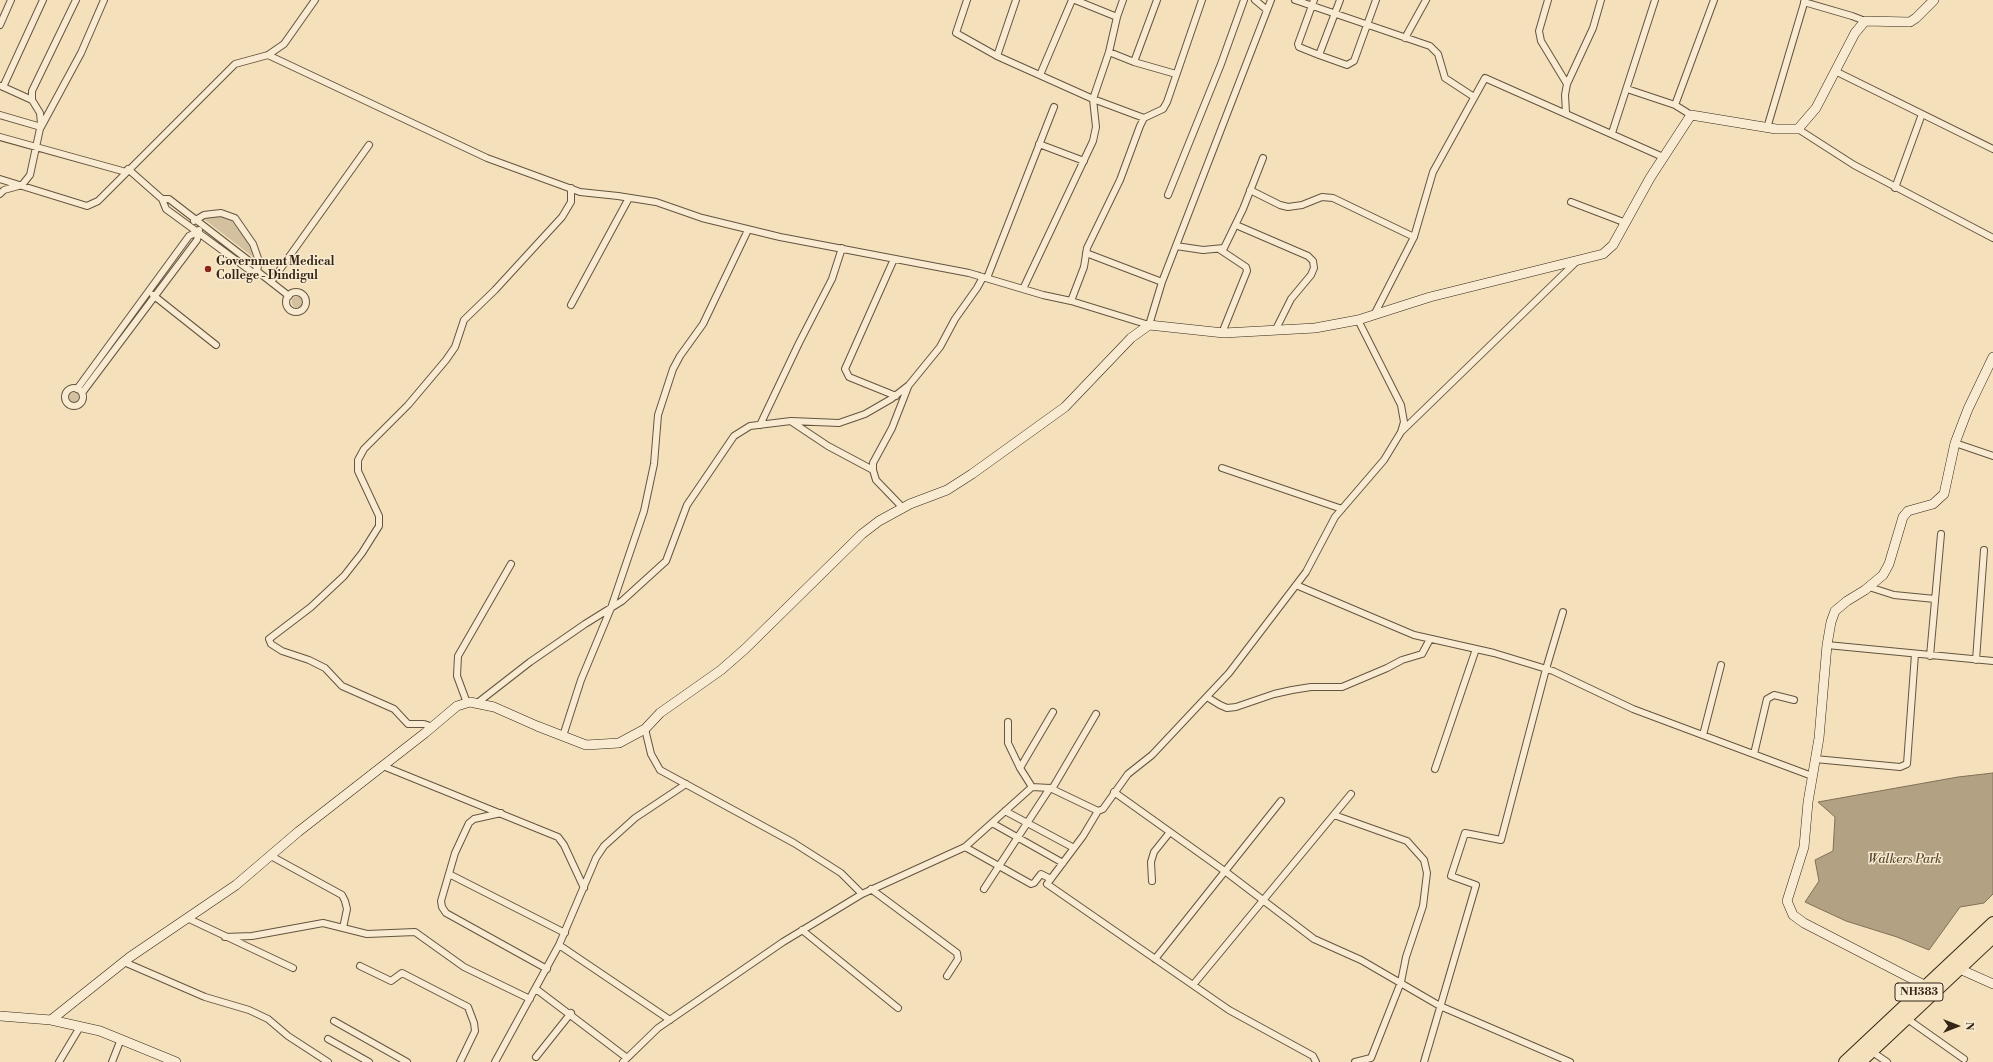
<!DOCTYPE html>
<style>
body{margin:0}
#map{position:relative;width:1993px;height:1062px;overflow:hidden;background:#f4e0ba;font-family:"Libre Bodoni",serif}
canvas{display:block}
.north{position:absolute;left:1937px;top:1006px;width:40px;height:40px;-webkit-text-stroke:3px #f8ebd2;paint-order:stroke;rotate:90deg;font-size:11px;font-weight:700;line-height:16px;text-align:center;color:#342617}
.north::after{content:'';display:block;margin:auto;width:14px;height:18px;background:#342617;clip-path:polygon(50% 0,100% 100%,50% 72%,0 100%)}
</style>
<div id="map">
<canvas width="1993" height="1062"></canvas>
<div class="north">N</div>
</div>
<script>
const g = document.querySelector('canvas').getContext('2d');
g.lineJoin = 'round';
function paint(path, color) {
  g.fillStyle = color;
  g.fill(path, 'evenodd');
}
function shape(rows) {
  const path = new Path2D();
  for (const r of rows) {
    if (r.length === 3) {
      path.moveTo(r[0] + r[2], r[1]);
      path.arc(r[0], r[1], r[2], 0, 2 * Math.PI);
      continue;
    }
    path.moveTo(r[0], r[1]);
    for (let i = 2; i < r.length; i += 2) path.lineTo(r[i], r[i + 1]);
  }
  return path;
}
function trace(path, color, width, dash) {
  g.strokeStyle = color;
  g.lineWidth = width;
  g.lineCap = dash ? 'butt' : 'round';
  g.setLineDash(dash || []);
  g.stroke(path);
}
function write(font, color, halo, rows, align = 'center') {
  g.font = font + ' "Libre Bodoni",serif';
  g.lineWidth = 3;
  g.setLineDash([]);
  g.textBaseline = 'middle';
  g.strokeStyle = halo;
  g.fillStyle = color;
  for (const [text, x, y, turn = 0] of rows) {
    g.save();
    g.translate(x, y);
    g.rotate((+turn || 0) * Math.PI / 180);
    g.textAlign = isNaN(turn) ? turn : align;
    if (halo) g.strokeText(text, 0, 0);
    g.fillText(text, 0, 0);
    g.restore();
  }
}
const green = shape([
 [210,217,224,217,232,221,250,245,253,257,204,219],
 [297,302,5.5],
 [74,398,6]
]);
const water = shape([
 [1993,773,1993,894,1984,903,1960,907,1929,950,1897,937,1846,921,1805,902,1819,881,1815,860,1833,851,1835,817,1818,802,1958,777,1993,773]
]);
const street = shape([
 [967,0,956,33,997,56,1093,99,1109,52,1117,17,1123,0],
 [1075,0,1117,17],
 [1255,0,1267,10],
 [1295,0,1430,46,1438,54,1445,78,1474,97],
 [1314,0,1298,44,1299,47,1319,55,1340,0],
 [1548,0,1539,31,1541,41,1567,84],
 [1804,2,1852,16,1865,21],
 [0,25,11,0],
 [1405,38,1426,0],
 [1109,52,1134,62,1176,74],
 [268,55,487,158,580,192,618,196,656,202,702,218,780,237,969,273,1043,295,1071,301,1149,325,1162,282,1271,0],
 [1319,55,1347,65,1354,61,1376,0],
 [997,56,1016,0],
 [1134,62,1157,0],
 [1835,71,1993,149],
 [1040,75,1072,0],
 [1,86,32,100],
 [3,87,43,0],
 [1627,89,1675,105],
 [1566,113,1565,95,1567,84,1593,28,1601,0],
 [0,115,41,127,81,53,104,0],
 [1691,115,1675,105,1714,0],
 [1767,128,1805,0],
 [1798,129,1854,165,1993,238],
 [1612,133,1655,0],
 [0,137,126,172],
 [1039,144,1084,161],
 [128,169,162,199,169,199,257,267,257,271,252,272,166,209,162,199],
 [0,179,87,206,98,201,235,64,268,55,284,44,315,0],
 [1895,188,1922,114],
 [1250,190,1280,205,1288,207,1302,205,1322,197,1333,198,1414,237],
 [0,194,4,190,22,185,30,175,41,124,40,113,32,100,32,91,76,0],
 [1168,195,1221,64,1244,0],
 [1571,202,1626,223],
 [194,221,204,215,212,214,221,213,235,218,253,244,259,261,257,271,289,296],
 [1236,225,1308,256,1313,261,1314,268,1311,275,1291,299,1275,331],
 [1176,246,1203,250,1224,248,1243,209,1263,158],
 [1219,249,1246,267,1247,271,1222,333],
 [1086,253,1162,282],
 [894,259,845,369,849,377,896,396],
 [987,278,1054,107],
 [271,282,369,145],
 [1023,289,1093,141,1096,127,1093,99,1144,118],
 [296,302,10],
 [153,295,216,345],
 [1071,301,1084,267,1087,248,1120,180,1140,126,1144,118,1163,109,1167,102,1202,0],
 [571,305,629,198],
 [1374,315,1414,237,1433,172,1485,78,1663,157],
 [74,397,9],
 [77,389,189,236,197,232],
 [82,393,197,240,199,230],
 [792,422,828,446,873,470],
 [760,425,799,343,832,279,842,248],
 [1402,431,1576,262],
 [1955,443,1993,456],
 [1222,468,1342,509],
 [903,508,876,480,873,470,873,463,892,428,908,387],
 [1296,585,1414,635,1494,653,1553,671,1633,709,1812,776],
 [1869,587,1894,595,1935,599],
 [1827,645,1993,661],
 [1930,656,1941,534],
 [1976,660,1984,550],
 [1207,697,1220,705,1227,708,1236,707,1274,694,1292,690,1311,687,1342,687,1387,668,1402,660,1422,654,1430,639],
 [467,703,457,676,458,656,511,564],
 [476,704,530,662,585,624,622,601,666,561,687,505,734,436,750,426,791,421,839,423,865,414,891,399,909,385,940,347,955,319,977,288,982,279,979,276],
 [1008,722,1008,743,1020,768,1032,787],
 [433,727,424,724,408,724,394,709,342,686,325,668,309,660,282,651,271,644,269,639,311,607,344,576,362,553,379,526,379,516,358,471,358,460,364,449,408,405,446,360,455,347,464,320,495,290,562,217,571,202,571,188],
 [645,729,651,754,660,770,794,843,841,873,862,894],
 [1703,735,1721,665],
 [563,736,581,680,611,608,644,511,654,464,658,415,673,369,680,356,703,324,748,230],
 [1754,754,1767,699,1774,695,1794,700],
 [1815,759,1900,767,1907,764,1915,654],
 [383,766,558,837,564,845,584,888],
 [1020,768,1053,712],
 [1435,769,1476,649],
 [1052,789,1096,714],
 [1114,792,1226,872,1314,939,1361,960,1440,1006,1570,1062],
 [1005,811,1074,848],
 [1098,811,1083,836,1047,884,1229,1010,1313,1056,1316,1062],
 [501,813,474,819,469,823,455,853,441,901,442,907,446,913,547,969],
 [1334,815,1407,841,1424,860,1427,873,1423,906,1406,957,1401,982,1371,1058,1355,1062],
 [992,823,1063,863],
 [965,847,1031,884,1034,883,1041,874,1051,879],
 [271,856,342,895,345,901,347,909,343,928],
 [449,874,565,933],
 [1152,881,1151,862,1154,852,1170,832],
 [871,889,957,953,958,959,947,976],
 [984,889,1050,788],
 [187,918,293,968],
 [802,930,898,1008],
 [225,937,252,936,323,923,367,934,415,932,464,967,530,999],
 [559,945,670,1020],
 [1155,959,1281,801],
 [124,962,205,997,249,1010,268,1019,288,1036,328,1062],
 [360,966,391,981,402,973,468,1007,474,1023,475,1031,460,1062],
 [1193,985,1351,794],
 [536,989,627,1058],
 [1906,1018,1964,1059],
 [334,1021,407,1062],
 [328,1039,369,1062],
 [1871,1051,1887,1062],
 [536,1057,571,1013],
 [59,1062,80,1027],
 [112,1062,121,1039],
 [495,1062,559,945,596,858,604,846,635,818,686,784],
 [623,1062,658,1028,783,942,862,894,965,847,1032,787,1050,788,1098,811,1103,809,1128,774,1152,755,1229,673,1306,572,1335,517,1384,460,1401,432,1404,422,1401,405,1358,320],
 [1424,1062,1476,885,1451,876,1465,833,1501,840,1546,669,1563,612]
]);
const secondary = shape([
 [1955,967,1993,984],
 [1926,986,1804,923,1793,915,1787,901,1804,847,1808,802,1819,738,1827,645,1831,622,1835,611,1847,601,1865,590,1883,575,1889,564,1903,517,1908,511,1933,504,1944,494,1955,443,1968,409,1993,357],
 [0,1016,51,1020,100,1031,176,1062],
 [51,1020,130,957,236,885,298,832,425,733,457,706,470,702,494,707,537,726,586,745,619,743,645,729,660,713,721,670,745,649,862,534,879,521,910,504,947,490,972,474,1065,407,1131,338,1149,325,1224,333,1315,328,1358,320,1430,297,1603,254,1613,245,1650,178,1691,115,1776,129,1798,129,1816,108,1855,33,1865,21,1910,22,1916,18,1934,0]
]);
const highway = shape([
 [1845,1062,1993,923],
 [1860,1062,1993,937]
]);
const markers = [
 [208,269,4,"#8f2418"]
];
const shields = [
 [1919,992,48]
];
const shieldNames = [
 ["NH383",1919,992]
];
const poiNames = [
 ["Government Medical",216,262],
 ["College - Dindigul",216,276]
];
const waterNames = [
 ["Walkers Park",1905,860]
];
paint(green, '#d3c09e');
paint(water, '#b3a183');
trace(water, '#807058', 1);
trace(street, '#645440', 8);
trace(secondary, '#342617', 10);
trace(highway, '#342617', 14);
trace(street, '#f8ebd2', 6);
trace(secondary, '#f8ebd2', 9);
trace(highway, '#f4e0ba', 12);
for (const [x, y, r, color] of markers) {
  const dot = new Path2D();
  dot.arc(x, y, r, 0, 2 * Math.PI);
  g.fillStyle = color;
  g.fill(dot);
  trace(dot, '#f8ebd2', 1.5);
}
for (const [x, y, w] of shields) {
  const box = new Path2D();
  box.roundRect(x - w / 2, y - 9, w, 18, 3);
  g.fillStyle = '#f8ebd2';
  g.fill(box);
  trace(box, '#342617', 1);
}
write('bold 11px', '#342617', null, shieldNames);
write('bold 12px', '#342617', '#f8ebd2', poiNames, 'left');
write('italic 13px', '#5a4b37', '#f8ebd2', waterNames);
</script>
